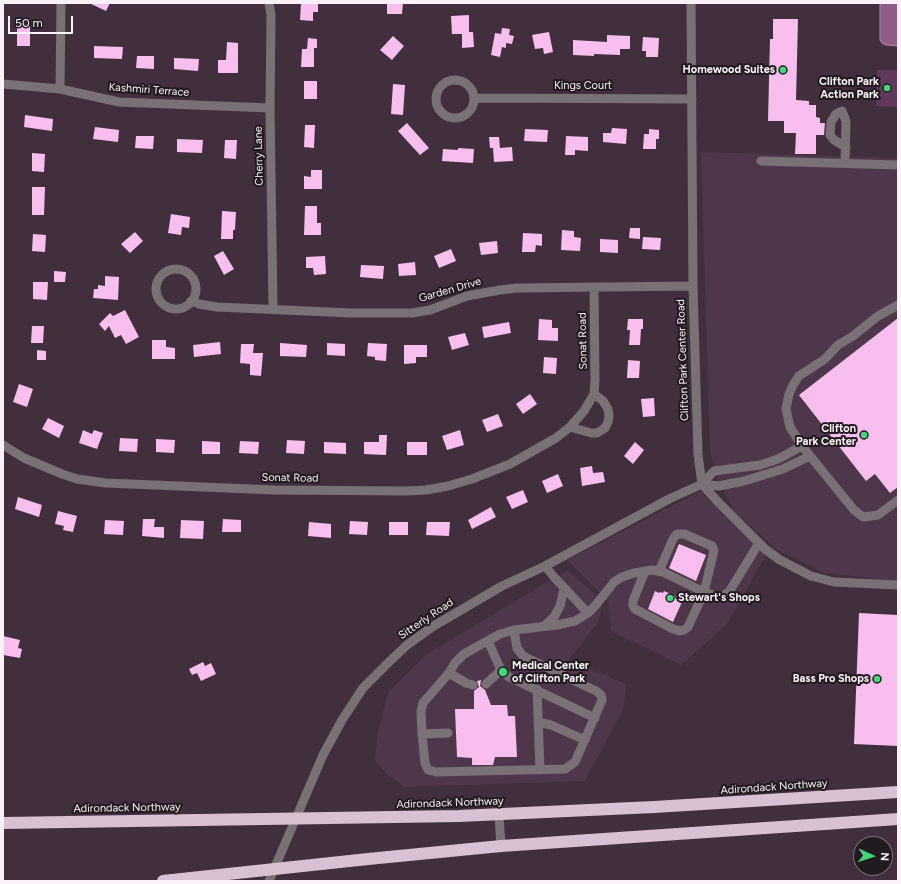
<!DOCTYPE html>
<style>
body{margin:0}
#map{position:relative;width:901px;height:884px;overflow:hidden;background:#412f3e;font-family:Figtree,sans-serif}
canvas{display:block}
.frame{position:absolute;inset:0;border:4px solid #fcf0fa;pointer-events:none}
.north{position:absolute;left:853px;top:836px;width:40px;height:40px;box-sizing:border-box;background:#221a21;border:1px solid #797078;border-radius:50%;rotate:93deg;font-size:11px;font-weight:700;line-height:16px;text-align:center;color:#fcf0fa}
.north::after{content:'';display:block;margin:auto;width:14px;height:18px;background:#42d77c;clip-path:polygon(50% 0,100% 100%,50% 72%,0 100%)}
.scale{position:absolute;left:8px;top:16px;width:65px;height:18px;box-sizing:border-box;border:2px solid #fcf0fa;border-top:0;padding-left:5px;font-size:12px;line-height:14px;white-space:nowrap;color:#fcf0fa;-webkit-text-stroke:3px #221a21;paint-order:stroke}
</style>
<div id="map">
<canvas width="901" height="884"></canvas>
<div class="frame"></div>
<div class="north">N</div>
<div class="scale">50 m</div>
</div>
<script>
const g = document.querySelector('canvas').getContext('2d');
g.lineJoin = 'round';
function paint(path, color) {
  g.fillStyle = color;
  g.fill(path, 'evenodd');
}
function shape(rows) {
  const path = new Path2D();
  for (const r of rows) {
    if (r.length === 3) {
      path.moveTo(r[0] + r[2], r[1]);
      path.arc(r[0], r[1], r[2], 0, 2 * Math.PI);
      continue;
    }
    path.moveTo(r[0], r[1]);
    for (let i = 2; i < r.length; i += 2) path.lineTo(r[i], r[i + 1]);
  }
  return path;
}
function trace(path, color, width, dash) {
  g.strokeStyle = color;
  g.lineWidth = width;
  g.lineCap = dash ? 'butt' : 'round';
  g.setLineDash(dash || []);
  g.stroke(path);
}
function write(font, color, halo, rows, align = 'center') {
  g.font = font + ' Figtree,sans-serif';
  g.lineWidth = 4;
  g.setLineDash([]);
  g.textBaseline = 'middle';
  g.strokeStyle = halo;
  g.fillStyle = color;
  for (const [text, x, y, turn = 0] of rows) {
    g.save();
    g.translate(x, y);
    g.rotate((+turn || 0) * Math.PI / 180);
    g.textAlign = isNaN(turn) ? turn : align;
    if (halo) g.strokeText(text, 0, 0);
    g.fillText(text, 0, 0);
    g.restore();
  }
}
const built = shape([
 [701,152,898,158,898,581,824,573,776,549,734,511,717,478,710,450],
 [701,491,726,518,766,555,727,624,681,665,611,631,608,601,567,560],
 [568,570,603,602,598,622,569,660,626,684,624,707,585,781,404,787,387,774,375,760,377,737,388,692,427,654]
]);
const green = shape([
 [877,70,898,70,898,107,876,106]
]);
const water = shape([
 [880,3,898,3,898,46,886,45,882,43,880,40,880,3]
]);
const building = shape([
 [89,3,110,3,106,11],
 [301,3,318,3,318,12,313,12,313,21,300,20],
 [387,3,403,3,402,14,387,14],
 [469,15,469,32,473,32,474,47,462,48,462,34,452,34,451,16],
 [773,19,798,19,796,100,809,101,809,105,816,105,816,117,820,118,820,123,825,123,824,135,816,135,816,154,795,154,796,133,784,133,784,121,768,121,770,39,773,39],
 [17,24,30,24,30,46,17,46],
 [502,28,510,29,509,35,514,36,512,44,506,43,506,48,502,47,500,57,491,55,495,33,501,34],
 [549,32,553,52,544,54,543,48,535,49,532,35],
 [607,35,630,36,630,49,620,49,620,55,594,54,594,56,573,55,573,40,607,42],
 [393,36,404,46,392,60,380,50],
 [643,37,659,38,658,57,646,57,646,51,642,51],
 [308,38,317,39,317,48,314,48,314,67,301,67,302,49,307,49],
 [227,42,238,43,238,73,218,73,218,60,226,60],
 [94,46,123,47,122,59,94,58],
 [137,56,154,56,154,69,136,68],
 [174,58,199,59,198,71,174,69],
 [304,81,317,81,317,99,304,99],
 [393,84,405,85,403,115,391,114],
 [25,115,53,119,52,131,24,127],
 [407,123,429,148,420,155,398,131],
 [305,125,315,125,314,148,304,147],
 [95,127,119,130,118,142,93,139],
 [612,128,627,129,626,144,603,142,603,133,611,133],
 [525,129,548,130,547,142,524,141],
 [649,129,659,130,659,139,656,139,656,149,643,149,644,134,649,134],
 [136,136,154,136,153,149,135,148],
 [566,136,588,137,588,151,575,150,575,155,565,155],
 [489,137,499,137,500,148,512,147,513,161,494,162,493,148,490,148],
 [177,139,203,140,202,153,177,152],
 [225,140,237,140,236,159,224,158],
 [458,148,474,149,473,163,442,161,443,149,458,150],
 [32,153,45,154,44,172,32,171],
 [311,170,322,170,322,189,304,189,304,176,311,177],
 [32,187,45,187,44,215,32,215],
 [305,206,317,206,317,223,321,223,321,235,304,235],
 [222,211,236,212,235,230,233,230,233,239,221,239],
 [171,214,190,217,189,228,182,227,181,235,168,233],
 [630,228,640,228,640,239,629,238],
 [562,230,574,231,574,237,581,238,580,251,561,250],
 [135,232,143,241,130,253,121,244],
 [523,233,542,234,542,246,536,245,535,252,522,252],
 [33,234,46,235,45,252,32,251],
 [643,237,661,238,660,250,642,249],
 [600,239,618,240,618,253,600,252],
 [497,241,498,253,481,255,479,243],
 [451,249,456,261,439,268,434,256],
 [223,251,234,269,224,275,214,256],
 [325,256,326,274,314,275,313,268,306,268,306,257],
 [415,262,416,275,399,276,398,264],
 [361,265,384,266,383,279,360,277],
 [54,271,66,272,65,282,54,282],
 [105,276,119,277,118,300,93,298,94,289,98,289,98,285,105,286],
 [33,282,48,282,47,300,33,299],
 [125,310,139,337,126,344,121,335,115,338,109,326,105,331,99,324,110,313,113,316],
 [898,318,898,487,890,493,875,474,866,481,799,395],
 [539,319,552,320,552,328,558,328,558,341,538,340],
 [628,319,643,319,643,329,641,329,640,345,629,345,630,330,627,330],
 [509,322,511,333,484,338,482,327],
 [32,326,44,326,43,343,31,343],
 [465,333,469,345,452,350,448,337],
 [152,340,166,340,166,347,175,348,175,359,152,359],
 [220,342,221,354,194,357,193,345],
 [280,343,307,345,306,357,280,356],
 [327,343,345,344,345,356,327,355],
 [368,343,387,344,386,361,375,360,375,357,367,356],
 [241,344,254,344,253,353,263,353,261,376,250,375,250,364,240,363],
 [404,345,427,345,427,357,416,357,416,363,404,364],
 [37,350,46,351,46,360,37,360],
 [544,357,557,358,556,374,543,373],
 [628,360,640,361,639,378,627,378],
 [19,384,33,389,27,407,13,402],
 [530,394,537,404,523,414,516,404],
 [654,398,655,416,643,417,641,399],
 [498,414,503,426,487,432,482,420],
 [48,418,64,426,59,438,42,429],
 [83,430,92,434,94,430,103,433,97,449,79,443],
 [460,430,464,445,447,450,442,436],
 [379,435,387,435,386,455,364,454,364,442,379,442],
 [120,438,138,439,137,452,119,451],
 [156,439,175,440,174,453,156,452],
 [287,440,305,441,304,454,286,453],
 [202,441,220,442,220,454,202,454],
 [240,441,259,442,258,454,239,453],
 [324,442,346,443,346,454,324,453],
 [407,442,427,442,427,455,407,455],
 [635,442,644,450,633,464,624,456],
 [592,466,593,473,603,472,605,482,582,486,580,468],
 [558,474,563,486,547,493,542,481],
 [523,490,528,502,512,509,506,497],
 [18,497,42,505,39,517,15,509],
 [491,507,496,517,472,529,468,520],
 [58,511,77,516,73,532,63,530,64,526,55,524],
 [143,519,155,519,154,527,164,527,164,538,142,536],
 [223,519,241,520,241,532,222,532],
 [105,520,124,521,123,535,104,534],
 [181,520,204,521,203,539,180,538],
 [350,521,368,522,367,535,349,534],
 [309,522,331,524,331,538,308,536],
 [389,522,408,522,408,535,389,535],
 [427,522,450,522,449,536,426,535],
 [679,544,706,555,696,581,669,568],
 [655,591,659,593,660,592,663,593,664,591,675,596,675,598,682,602,673,622,648,609],
 [859,613,898,615,898,746,854,744],
 [3,636,20,640,18,648,22,649,20,658,3,655],
 [203,662,205,666,211,663,216,674,201,681,197,673,192,675,189,669],
 [481,680,480,686,485,690,491,705,507,705,508,716,515,716,517,757,495,757,493,765,472,765,472,758,457,757,455,709,474,709,474,691,479,687,477,681]
]);
const minor = shape([
 [269,3,271,15,270,108,273,309],
 [691,3,693,286,698,455,702,484,718,502,765,549,780,560,811,576,834,582,898,585],
 [455,99,19],
 [3,84,60,89,119,102,270,108],
 [60,89,61,3],
 [474,98,692,99],
 [761,161,898,165],
 [845,163,846,121,842,111,836,114,831,122,830,135,834,140,846,147],
 [176,289,20],
 [191,301,199,304,217,307,351,313,412,313,430,310,467,296,500,290,517,288,693,286],
 [898,305,878,316,853,336,838,345,825,359,799,376,793,385,789,394,786,409,790,427,802,446,854,510,863,517,878,515,898,500],
 [570,427,591,433,597,433,605,428,608,422,609,416,608,409,603,401,594,394],
 [3,445,24,458,62,474,77,479,106,483,275,490,406,491,426,490,448,486,472,479,510,464,556,438,570,427,584,411,594,394,595,381,594,287],
 [702,484,719,486,744,481,783,469,810,456],
 [545,566,554,577,588,613],
 [645,571,633,601,633,606,635,609,671,628,679,631,684,630,688,627,704,592,713,555,714,550,712,546,684,534,677,534,673,539,659,571],
 [544,626,554,617,560,606,564,589],
 [514,630,517,648,523,656,596,691,601,695,602,700,575,762,565,769,436,772,428,770,425,763,422,734,421,711,423,703,449,673,455,663,464,654,500,634,514,630,557,625,575,621,588,613,595,606,614,582,622,577,634,573,652,570,663,572,704,592,715,596,723,596,729,592,759,543],
 [488,641,501,670,509,677,595,718],
 [449,673,466,683,473,685],
 [486,684,501,670],
 [537,689,540,770],
 [538,722,551,725,585,740],
 [422,734,448,733],
 [499,815,501,846],
 [269,881,323,755,342,720,363,688,391,660,407,645,432,627,502,586,545,566,669,499,702,484,714,471,760,465,778,459,802,446]
]);
const highway = shape([
 [3,823,459,816,654,807,898,792],
 [163,881,368,859,501,846,898,819]
]);
const markers = [
 [783,70,4,"#42d77c"],
 [887,88,4,"#42d77c"],
 [864,435,4,"#42d77c"],
 [670,598,4,"#42d77c"],
 [503,672,5,"#42d77c"],
 [877,679,4,"#42d77c"]
];
const poiNames = [
 ["Homewood Suites",775,70],
 ["Clifton Park",879,82],
 ["Action Park",879,95],
 ["Clifton",856,429],
 ["Park Center",856,442],
 ["Stewart's Shops",678,598,"left"],
 ["Medical Center",512,666,"left"],
 ["of Clifton Park",512,679,"left"],
 ["Bass Pro Shops",869,679]
];
const streetNames = [
 ["Kings Court",583,86],
 ["Kashmiri Terrace",149,90,4],
 ["Cherry Lane",259,156,-91],
 ["Garden Drive",450,290,-16],
 ["Sonat Road",583,341,-91],
 ["Clifton Park Center Road",683,360,-92],
 ["Sonat Road",290,478,1],
 ["Sitterly Road",426,619,-34],
 ["Adirondack Northway",774,787,-4],
 ["Adirondack Northway",450,803,-2],
 ["Adirondack Northway",127,808,-1]
];
paint(built, '#4e374a');
paint(green, '#5f395a');
paint(water, '#905d89');
trace(water, '#b089ab', 1);
paint(building, '#f7beee');
trace(minor, '#7a7178', 9);
trace(highway, '#d7c1d3', 12);
for (const [x, y, r, color] of markers) {
  const dot = new Path2D();
  dot.arc(x, y, r, 0, 2 * Math.PI);
  g.fillStyle = color;
  g.fill(dot);
  trace(dot, '#221a21', 1.5);
}
write('bold 11px', '#fcf0fa', '#221a21', poiNames, 'right');
write('11px', '#fcf0fa', '#221a21', streetNames);
</script>
